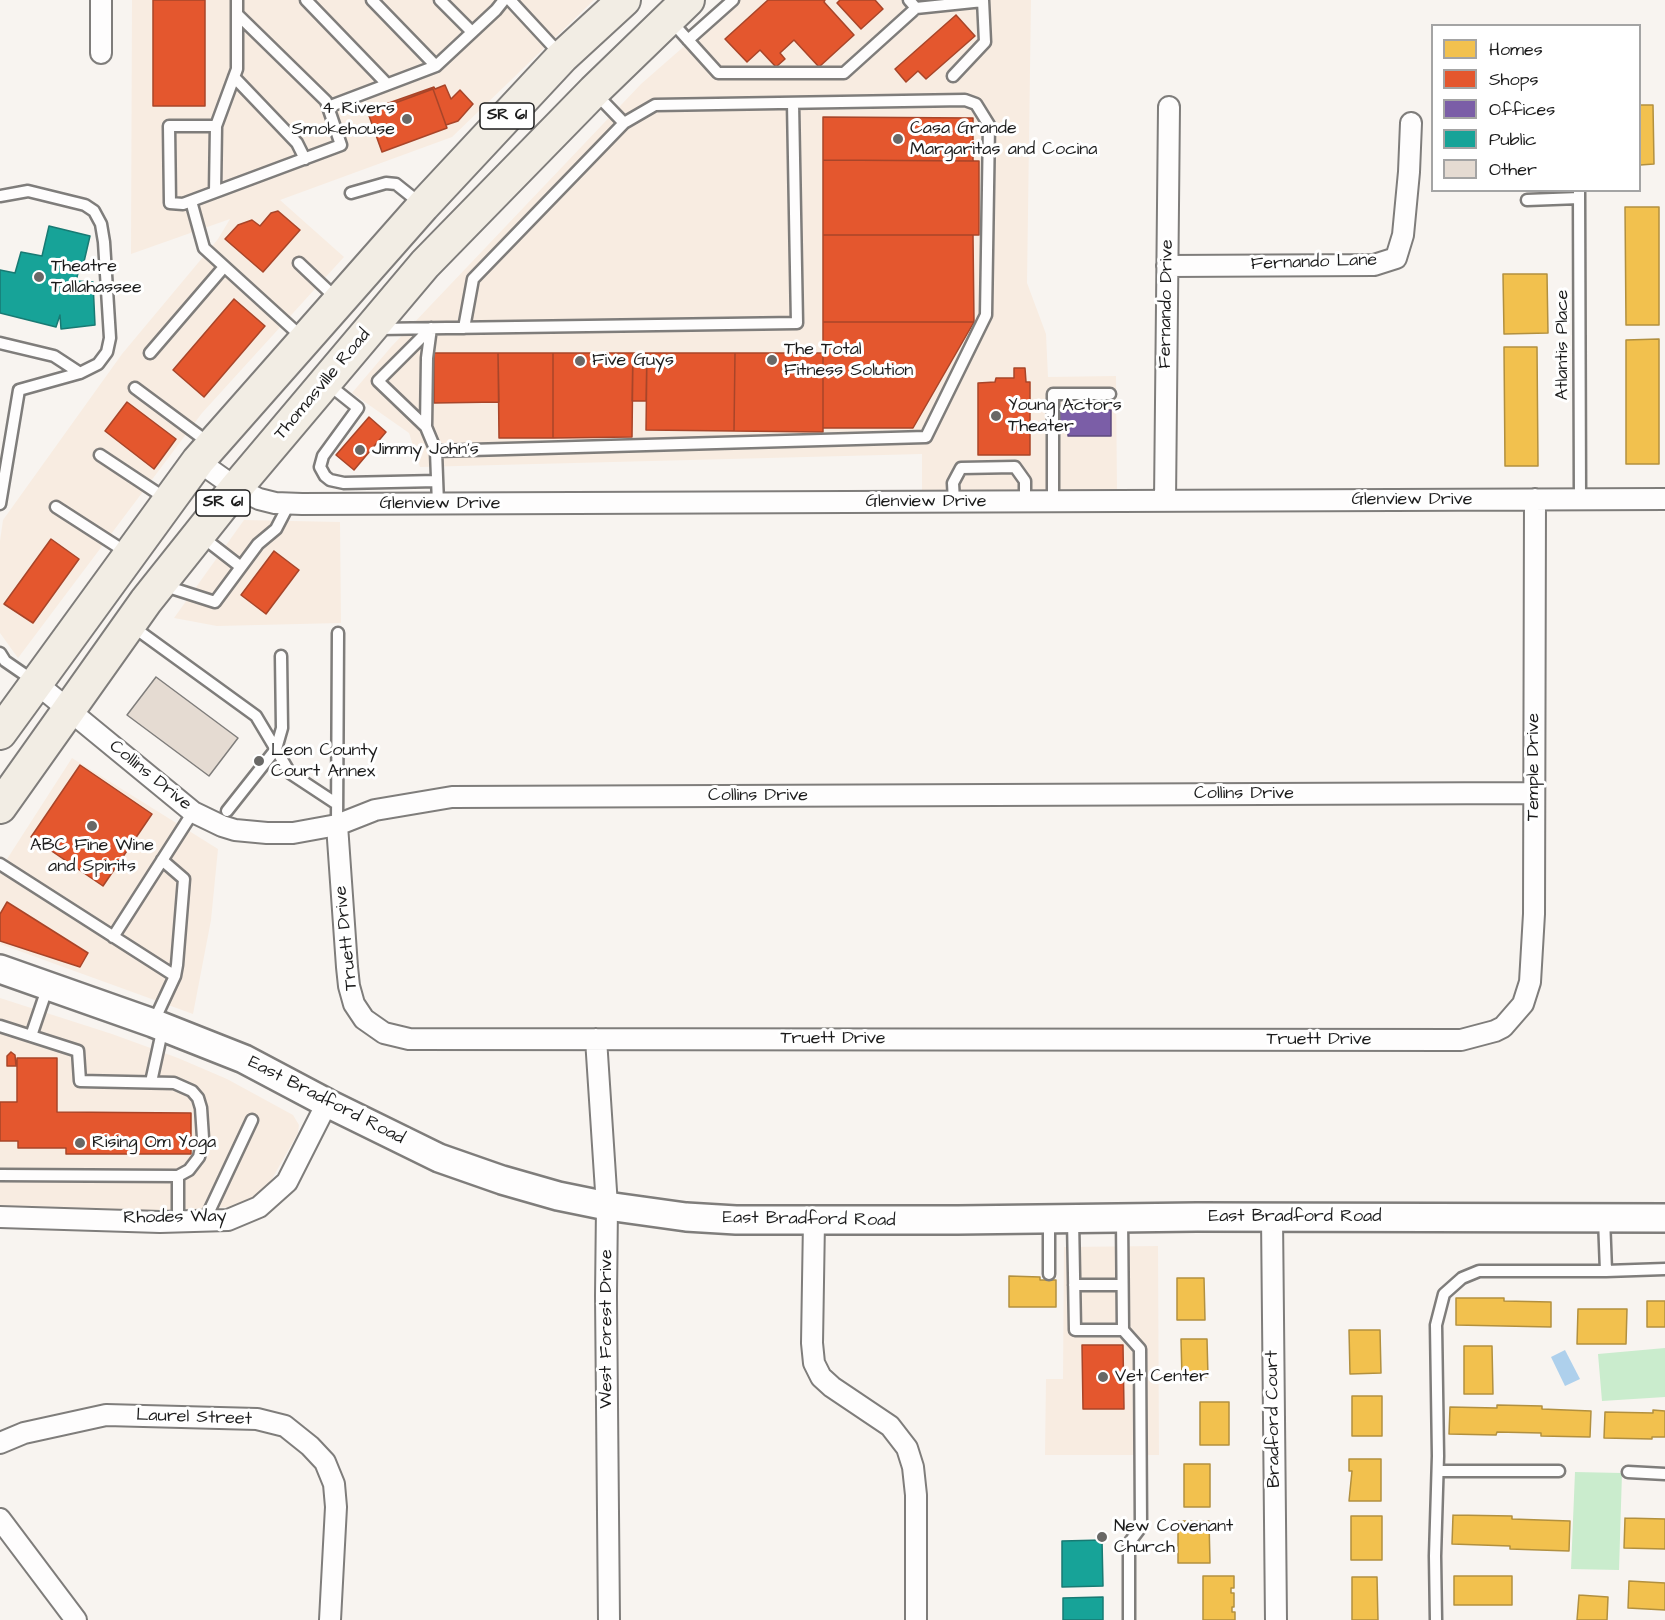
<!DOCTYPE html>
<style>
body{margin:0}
#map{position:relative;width:1665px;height:1620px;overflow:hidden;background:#f8f4f0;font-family:"Architects Daughter",sans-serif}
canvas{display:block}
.legend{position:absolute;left:1431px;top:24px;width:210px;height:168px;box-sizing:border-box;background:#fff;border:2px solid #a4a4a4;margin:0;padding:8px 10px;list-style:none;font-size:18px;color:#1c1c1c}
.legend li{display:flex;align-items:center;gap:12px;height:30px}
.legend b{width:30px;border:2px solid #a4a4a4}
</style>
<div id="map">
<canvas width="1665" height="1620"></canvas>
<ul class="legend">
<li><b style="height:16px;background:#f2c14e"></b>Homes</li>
<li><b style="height:16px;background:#e4572e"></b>Shops</li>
<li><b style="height:16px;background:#7b5ea7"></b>Offices</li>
<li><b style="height:16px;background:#17a398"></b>Public</li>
<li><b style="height:16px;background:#e5dbd2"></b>Other</li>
</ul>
</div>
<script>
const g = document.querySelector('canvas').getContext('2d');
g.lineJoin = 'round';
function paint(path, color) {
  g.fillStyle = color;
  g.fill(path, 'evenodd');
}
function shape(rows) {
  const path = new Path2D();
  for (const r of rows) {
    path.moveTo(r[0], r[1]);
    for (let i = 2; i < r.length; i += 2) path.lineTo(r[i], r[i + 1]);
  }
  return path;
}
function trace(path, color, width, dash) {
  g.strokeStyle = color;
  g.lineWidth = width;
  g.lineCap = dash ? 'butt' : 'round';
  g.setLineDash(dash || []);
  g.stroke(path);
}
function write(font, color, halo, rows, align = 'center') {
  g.font = font + ' "Architects Daughter",sans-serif';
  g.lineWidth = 6;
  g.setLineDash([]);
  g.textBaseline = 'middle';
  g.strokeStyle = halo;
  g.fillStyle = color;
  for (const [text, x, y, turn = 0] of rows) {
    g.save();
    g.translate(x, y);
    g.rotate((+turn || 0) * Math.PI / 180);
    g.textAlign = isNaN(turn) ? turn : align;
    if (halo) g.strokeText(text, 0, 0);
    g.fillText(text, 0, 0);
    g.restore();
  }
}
const built = shape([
 [132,0,594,0,452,137,280,200,344,257,202,413,18,658,0,633,0,541,3,520,122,354,218,239,230,219,131,254],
 [737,0,1031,0,1027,283,1046,334,1048,377,1116,376,1117,492,922,494,922,454,420,467,409,433,352,393,391,347,641,84],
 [244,520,340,522,341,623,217,626,174,618],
 [72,758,218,849,211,920,193,1014,0,944,0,870],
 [0,998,112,1034,178,1058,227,1079,293,1115,299,1125,298,1133,268,1186,250,1199,233,1207,162,1211,0,1209],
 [1158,1246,1159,1455,1045,1455,1046,1379,1063,1379,1064,1247]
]);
const green = shape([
 [1665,1348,1665,1397,1602,1401,1598,1354],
 [1575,1472,1622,1473,1619,1570,1571,1569]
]);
const water = shape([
 [1565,1350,1580,1379,1565,1386,1551,1357]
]);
const homes = shape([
 [1640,105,1653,105,1654,164,1640,165,1640,105],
 [1625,207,1659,207,1659,325,1626,325,1625,207],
 [1503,274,1547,274,1548,333,1504,334,1503,274],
 [1659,339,1659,464,1626,464,1626,340,1659,339],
 [1504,347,1537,347,1538,466,1505,466,1504,347],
 [1009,1276,1040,1277,1040,1280,1056,1280,1056,1307,1009,1307,1009,1276],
 [1177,1278,1204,1278,1205,1320,1177,1320,1177,1278],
 [1456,1298,1504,1298,1504,1301,1551,1302,1551,1327,1456,1325,1456,1298],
 [1647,1301,1665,1301,1665,1327,1647,1327,1647,1301],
 [1578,1309,1627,1309,1626,1344,1577,1344,1578,1309],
 [1349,1330,1380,1330,1381,1373,1350,1374,1349,1330],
 [1181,1339,1207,1339,1208,1377,1182,1378,1181,1339],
 [1464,1346,1492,1346,1493,1394,1464,1394,1464,1346],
 [1352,1396,1382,1396,1382,1436,1352,1436,1352,1396],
 [1200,1402,1229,1402,1229,1445,1200,1445,1200,1402],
 [1497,1405,1542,1406,1542,1409,1591,1411,1590,1437,1541,1436,1541,1433,1497,1432,1496,1435,1449,1434,1450,1407,1497,1408,1497,1405],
 [1653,1410,1665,1411,1665,1437,1652,1437,1652,1439,1604,1438,1605,1412,1653,1413,1653,1410],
 [1349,1459,1381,1459,1381,1501,1349,1501,1352,1471,1349,1471,1349,1459],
 [1184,1464,1210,1464,1210,1507,1184,1507,1184,1464],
 [1453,1515,1512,1516,1512,1519,1570,1521,1569,1551,1510,1549,1510,1546,1452,1544,1453,1515],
 [1351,1516,1382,1516,1382,1560,1351,1560,1351,1516],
 [1625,1518,1665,1519,1665,1549,1624,1548,1625,1518],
 [1178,1521,1209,1521,1210,1563,1178,1563,1178,1521],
 [1203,1576,1234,1576,1234,1588,1231,1588,1231,1593,1234,1593,1234,1607,1232,1607,1232,1612,1235,1612,1235,1620,1203,1620,1203,1576],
 [1454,1576,1512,1576,1512,1605,1454,1605,1454,1576],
 [1352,1577,1377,1577,1378,1620,1352,1620,1352,1577],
 [1629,1581,1665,1583,1665,1610,1628,1608,1629,1581],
 [1579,1595,1608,1597,1607,1620,1577,1620,1579,1595]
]);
const shops = shape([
 [153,0,205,0,205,106,153,106,153,0],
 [768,0,825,0,824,2,854,35,819,67,794,40,780,53,785,59,776,67,760,50,747,62,725,39,768,0],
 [840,0,875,0,883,9,861,29,837,3,840,0],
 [956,15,975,36,926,79,918,71,906,82,895,69,956,15],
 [445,85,451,99,460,90,473,104,458,121,446,125,433,89,370,112,369,110,434,87,435,89,445,85],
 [433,89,447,128,382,152,368,113,433,89],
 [823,117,973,118,973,161,823,160,823,117],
 [823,160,979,161,979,235,823,235,823,160],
 [278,211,300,230,263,272,225,239,238,225,252,220,260,226,271,213,278,211],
 [823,235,973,235,974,322,823,322,823,235],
 [234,299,265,326,204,397,173,370,234,299],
 [823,322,974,322,913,428,823,428,823,322],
 [434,353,498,353,499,402,434,403,434,353],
 [498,353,553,353,553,438,499,438,498,353],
 [553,353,633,353,632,437,553,438,553,353],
 [633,353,647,353,646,401,632,401,633,353],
 [647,353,735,353,734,431,646,430,647,353],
 [735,353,823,353,823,432,734,431,735,353],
 [1014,368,1025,368,1026,382,1030,382,1030,455,978,455,978,383,995,382,996,378,1014,378,1014,368],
 [127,402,176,439,154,469,105,431,127,402],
 [369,417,386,432,354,470,336,455,369,417],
 [51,539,79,559,33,623,4,604,51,539],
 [274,551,299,570,266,614,241,595,274,551],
 [80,765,152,814,103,886,31,837,80,765],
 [7,902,88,953,80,967,0,941,0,914,7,902],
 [11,1052,15,1055,16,1066,7,1066,7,1056,11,1052],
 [17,1058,57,1058,57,1112,191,1113,191,1154,66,1154,66,1148,18,1148,18,1141,0,1141,0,1102,17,1102,17,1058],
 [1082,1345,1123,1345,1124,1409,1083,1409,1082,1345]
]);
const offices = shape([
 [1058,410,1111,410,1111,436,1068,436,1068,425,1058,425,1058,410]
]);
const public = shape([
 [49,226,90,236,83,266,80,265,76,281,93,282,95,325,61,329,60,315,56,327,0,313,0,270,15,273,21,252,42,256,49,226],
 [1102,1540,1103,1586,1062,1587,1062,1541,1102,1540],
 [1103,1597,1103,1620,1063,1620,1063,1598,1103,1597]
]);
const building = shape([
 [156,677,238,738,209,776,127,715,156,677]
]);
const lane = shape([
 [306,0,387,84],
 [372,0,436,66],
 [440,0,472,32],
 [510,0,560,54],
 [916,8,983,1],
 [671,21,718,73,844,73,916,8,909,0],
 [688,40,733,0],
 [953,76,985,42,983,0],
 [234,77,297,143,305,159],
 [595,93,624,123],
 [328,107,436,66,496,10,504,0],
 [216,126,169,126,170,203,183,204,191,201,341,145,326,101,237,14],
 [1579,190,1580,499],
 [215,192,216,126,237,69,237,0],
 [351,193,386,183,396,184,421,204],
 [0,196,28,191,85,205,94,211,101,224,104,242,110,338,107,352,98,364,80,373,19,390,0,504],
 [1527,200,1579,198],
 [191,201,204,248,304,339],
 [299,263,338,300],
 [431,328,378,381,426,427,436,451,438,504],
 [377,329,797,323,793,103],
 [0,343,54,356,80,373],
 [150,353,224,267],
 [328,384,358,408,323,456,320,467,325,476,330,480,344,483,437,481],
 [135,388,209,443],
 [426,427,427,358,431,328],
 [436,451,926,437,986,315,989,125,976,104,965,100,655,105,624,123,473,279,464,328],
 [100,455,168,500],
 [1053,501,1053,394,1110,394],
 [954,502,953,483,961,468,1015,467,1025,481,1025,501],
 [56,507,129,554],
 [201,536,241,567],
 [162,585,215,602,258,544,276,529,289,504],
 [132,626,256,716,290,773,337,804],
 [0,653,5,661,34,681],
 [227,811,276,749,282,728,281,656],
 [337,825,338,633],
 [0,864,175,976],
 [113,937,193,812],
 [154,1021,175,976,177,965,184,879,162,860],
 [0,1026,78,1051,80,1081,174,1083,192,1091,198,1098,201,1108,203,1138,199,1157,189,1170,178,1176,0,1175],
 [31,1036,48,986],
 [151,1082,163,1027],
 [178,1176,178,1221],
 [1122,1218,1123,1330,1140,1349,1141,1527,1129,1543,1129,1620],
 [1604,1218,1606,1271],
 [1073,1219,1075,1330,1123,1330],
 [205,1220,252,1120],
 [1049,1221,1049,1274],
 [1074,1285,1122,1285],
 [1438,1471,1559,1471],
 [1628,1472,1665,1474],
 [1436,1620,1435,1556,1438,1456,1436,1325,1444,1294,1462,1278,1479,1271,1606,1271,1665,1269]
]);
const street = shape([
 [101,53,101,0],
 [1167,266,1374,265,1396,258,1403,235,1409,172,1411,123],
 [198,461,236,488,259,499,275,503,302,504,1665,499],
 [1165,501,1169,107],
 [36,683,193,812,222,826,235,830,267,833,293,833,337,825,375,810,452,797,1534,793],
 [337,825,347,967,349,986,354,1004,364,1019,384,1033,409,1039,1461,1040,1495,1031,1503,1027,1523,1004,1530,982,1534,914,1535,499],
 [596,1039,607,1206,606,1296,609,1620],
 [0,1217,160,1222,228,1220,259,1207,287,1182,327,1103],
 [1272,1217,1276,1620],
 [814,1221,812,1343,814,1363,821,1377,832,1387,890,1426,907,1448,913,1467,916,1495,916,1620],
 [0,1443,24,1433,106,1415,257,1419,285,1426,310,1446,325,1462,334,1484,336,1507,330,1620],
 [0,1519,76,1620]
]);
const secondary = shape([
 [0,969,153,1023,244,1059,327,1103,439,1158,502,1180,558,1196,607,1206,686,1217,736,1220,958,1220,1197,1217,1665,1218]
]);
const primary = shape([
 [0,733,198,461,423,206,562,57,624,0],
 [0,807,146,601,236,488,425,264,594,91,688,0]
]);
const markers = [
 [407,119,6,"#696866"],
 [898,139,6,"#696866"],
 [39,277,6,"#696866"],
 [772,360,6,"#696866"],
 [580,361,6,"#696866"],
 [996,416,6,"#696866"],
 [360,450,6,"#696866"],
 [259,761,6,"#696866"],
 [92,826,6,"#696866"],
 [80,1143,6,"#696866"],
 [1103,1377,6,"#696866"],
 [1102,1537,6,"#696866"]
];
const shields = [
 [507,116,54],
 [223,503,54]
];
const shieldNames = [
 ["SR 61",507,116],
 ["SR 61",223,503]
];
const poiNames = [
 ["4 Rivers",395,109,"right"],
 ["Smokehouse",395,130,"right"],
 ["Casa Grande",910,129],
 ["Margaritas and Cocina",910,150],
 ["Theatre",51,267],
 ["Tallahassee",51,288],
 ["The Total",784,350],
 ["Fitness Solution",784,371],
 ["Five Guys",592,361],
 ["Young Actors",1008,406],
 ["Theater",1008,427],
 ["Jimmy John's",372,450],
 ["Leon County",271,751],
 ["Court Annex",271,772],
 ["ABC Fine Wine",92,846,"center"],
 ["and Spirits",92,867,"center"],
 ["Rising Om Yoga",92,1143],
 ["Vet Center",1115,1377],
 ["New Covenant",1114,1527],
 ["Church",1114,1548]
];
const streetNames = [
 ["Fernando Lane",1314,263,-2],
 ["Fernando Drive",1167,304,-89],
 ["Atlantis Place",1563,345,-90],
 ["Thomasville Road",323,385,-50],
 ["Glenview Drive",1412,500],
 ["Glenview Drive",926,502],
 ["Glenview Drive",440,504],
 ["Temple Drive",1534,767,-90],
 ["Collins Drive",150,776,39],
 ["Collins Drive",1244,794],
 ["Collins Drive",758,796],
 ["Truett Drive",347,938,-96],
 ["Truett Drive",833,1039],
 ["Truett Drive",1319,1040],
 ["East Bradford Road",326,1101,27],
 ["East Bradford Road",1295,1217],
 ["Rhodes Way",175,1218,-1],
 ["East Bradford Road",809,1220,1],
 ["West Forest Drive",607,1329,-90],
 ["Laurel Street",194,1418,2],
 ["Bradford Court",1274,1419,-91]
];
paint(built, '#f8ece1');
paint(green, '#caeccd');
paint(water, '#aed0ec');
paint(homes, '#f2c14e');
trace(homes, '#b2903f', 1.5);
paint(shops, '#e4572e');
trace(shops, '#a84529', 1.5);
paint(offices, '#7b5ea7');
trace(offices, '#5e4a7d', 1.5);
paint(public, '#17a398');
trace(public, '#187a73', 1.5);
paint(building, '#e5dbd2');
trace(building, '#7f7d7b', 1.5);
trace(lane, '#7f7d7b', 15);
trace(street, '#7f7d7b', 24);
trace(secondary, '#7f7d7b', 32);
trace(primary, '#7f7d7b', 36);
trace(lane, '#fefdfd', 10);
trace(street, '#fefdfd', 20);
trace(secondary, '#fefdfd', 27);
trace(primary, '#f2ede4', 32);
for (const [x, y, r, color] of markers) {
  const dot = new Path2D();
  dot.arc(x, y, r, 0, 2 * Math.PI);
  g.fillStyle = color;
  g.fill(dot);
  trace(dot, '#fff', 2);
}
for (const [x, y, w] of shields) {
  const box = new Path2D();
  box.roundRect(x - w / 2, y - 13, w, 26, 4.5);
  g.fillStyle = '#fff';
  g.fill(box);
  trace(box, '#1c1c1c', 1.5);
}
write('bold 16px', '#1c1c1c', null, shieldNames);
write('18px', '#1c1c1c', '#fff', poiNames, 'left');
write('18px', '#1c1c1c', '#fff', streetNames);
</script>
